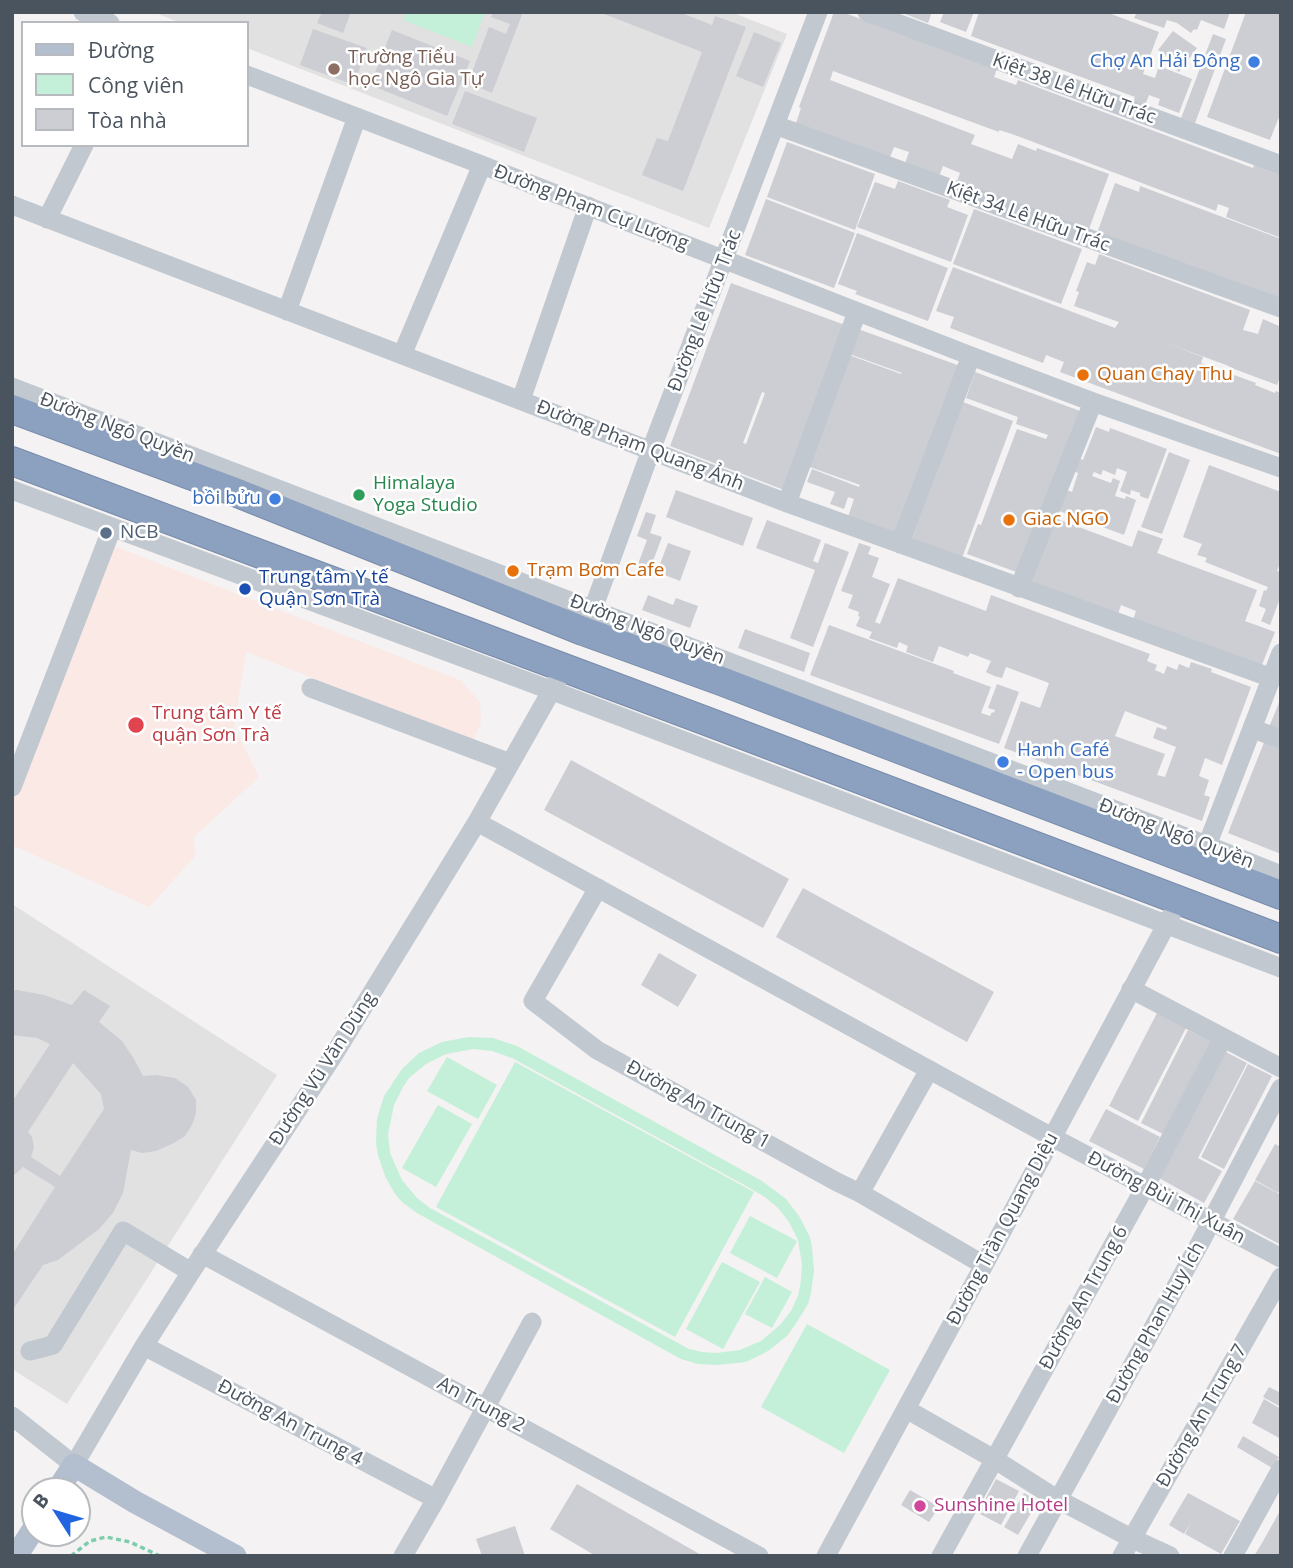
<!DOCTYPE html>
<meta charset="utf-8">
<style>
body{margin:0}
#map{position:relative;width:1293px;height:1568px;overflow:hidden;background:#f4f2f2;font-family:"Open Sans",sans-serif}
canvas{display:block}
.frame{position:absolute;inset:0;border:14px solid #4a545f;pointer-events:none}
.legend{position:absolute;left:21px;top:21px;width:228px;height:126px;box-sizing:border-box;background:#fff;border:2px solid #b7bbbf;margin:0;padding:9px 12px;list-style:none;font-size:21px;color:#4a545f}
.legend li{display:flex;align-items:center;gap:14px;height:35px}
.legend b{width:35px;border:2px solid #b7bbbf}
.north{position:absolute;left:21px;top:1477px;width:70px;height:70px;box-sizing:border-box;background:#fff;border:2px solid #b7bbbf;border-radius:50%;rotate:307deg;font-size:19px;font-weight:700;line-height:28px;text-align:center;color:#4a545f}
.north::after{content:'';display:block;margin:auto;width:24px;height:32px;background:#2064e1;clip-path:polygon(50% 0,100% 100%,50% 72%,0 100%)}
</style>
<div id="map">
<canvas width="1293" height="1568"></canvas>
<div class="frame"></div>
<ul class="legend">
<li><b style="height:9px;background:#b3bfcf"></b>Đường</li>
<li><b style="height:19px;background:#c4efd8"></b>Công viên</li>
<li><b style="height:19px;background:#ccced4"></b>Tòa nhà</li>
</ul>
<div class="north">B</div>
</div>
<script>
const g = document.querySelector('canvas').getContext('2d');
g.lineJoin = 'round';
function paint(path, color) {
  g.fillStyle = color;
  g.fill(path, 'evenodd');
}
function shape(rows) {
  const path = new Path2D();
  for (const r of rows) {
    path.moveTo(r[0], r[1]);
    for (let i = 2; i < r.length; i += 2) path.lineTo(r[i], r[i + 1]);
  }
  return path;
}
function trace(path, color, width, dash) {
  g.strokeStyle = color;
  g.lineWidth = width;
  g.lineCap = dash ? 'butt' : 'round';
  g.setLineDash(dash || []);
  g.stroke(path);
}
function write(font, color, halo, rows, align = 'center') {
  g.font = font + ' "Open Sans",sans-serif';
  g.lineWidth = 5;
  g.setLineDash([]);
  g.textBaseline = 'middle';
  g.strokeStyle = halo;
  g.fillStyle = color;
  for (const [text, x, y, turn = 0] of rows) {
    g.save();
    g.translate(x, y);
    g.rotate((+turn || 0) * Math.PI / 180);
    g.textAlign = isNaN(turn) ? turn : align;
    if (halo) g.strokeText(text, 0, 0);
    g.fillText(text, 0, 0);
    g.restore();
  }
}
const education = shape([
 [153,12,731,12,787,34,709,228,247,48,247,23,181,23],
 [12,904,277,1075,67,1404,12,1369]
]);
const medical = shape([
 [111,545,460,680,480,702,481,722,474,740,246,652,234,727,259,777,194,837,195,856,149,907,12,845,12,785]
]);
const green = shape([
 [406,12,485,12,472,47,403,20],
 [469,1037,493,1038,517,1046,762,1181,786,1199,799,1216,810,1237,812,1247,814,1271,811,1293,808,1304,795,1325,787,1336,768,1351,746,1362,717,1365,698,1364,681,1359,417,1213,402,1202,395,1194,385,1176,378,1155,376,1143,377,1119,384,1096,402,1069,419,1053,442,1042],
 [473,1049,492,1051,512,1058,748,1187,765,1197,778,1208,789,1222,798,1240,802,1264,801,1280,798,1296,791,1311,780,1325,761,1341,740,1350,716,1353,702,1352,689,1349,430,1208,417,1198,402,1180,390,1153,388,1134,394,1105,403,1087,409,1078,426,1064,446,1054],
 [447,1057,497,1085,478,1119,427,1091],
 [515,1062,754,1192,675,1337,436,1207],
 [438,1105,472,1124,436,1187,402,1168],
 [750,1216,797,1241,777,1278,730,1253],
 [722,1262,760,1282,723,1349,686,1329],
 [765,1277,792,1292,772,1328,745,1314],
 [807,1324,890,1370,844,1453,761,1407]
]);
const building = shape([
 [322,12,351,12,343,33,317,23],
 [493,12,523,12,492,93,468,83,489,27,506,34,510,24,491,17],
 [599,12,679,12,712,25,715,16,746,27,683,191,642,175,657,138,668,141,702,52],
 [834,12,842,12,997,69,994,77,1016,85,1018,80,1253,168,1254,165,1281,175,1281,238,1226,217,1229,208,1218,204,1216,211,1012,134,999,130,999,132,833,71,830,80,975,135,971,144,1012,159,1018,144,1036,151,1037,148,1109,174,1088,232,956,184,960,173,943,166,938,179,904,166,909,152,894,147,889,160,795,126,801,108,799,107],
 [900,12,932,12,928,23],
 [944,12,974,12,966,32,940,22],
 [979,12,1106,12,1159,32,1143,74,1155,78,1159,66,1192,79,1179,113,1158,105,1160,99,1149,95,1144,108,1132,104,1135,97,971,36],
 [1131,12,1230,12,1224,29,1201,20,1197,30,1194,29,1191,33,1177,23,1167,20,1164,28,1134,18,1136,14],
 [1246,12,1281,12,1281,112,1270,140,1207,117],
 [313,29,367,48,354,85,300,65],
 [392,30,470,61,447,116,370,85],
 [1173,31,1197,48,1179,72,1168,64,1171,59,1158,50],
 [754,32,781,43,763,87,736,76],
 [1213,34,1226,39,1194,126,1180,121],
 [465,91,537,118,524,152,452,124],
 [787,142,875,174,855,230,767,197],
 [898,181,950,200,947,207,968,215,951,262,857,227,875,182,895,189],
 [1115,183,1139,192,1140,186,1281,239,1281,302,1096,236],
 [766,199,855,233,834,288,745,255],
 [974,209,1082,249,1061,304,953,264],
 [857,233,948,268,928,321,855,294,857,291,838,284],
 [1099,254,1250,310,1243,330,1258,334,1263,319,1281,327,1281,375,1277,385,1229,367,1229,366,1163,342,1203,357,1201,363,1256,383,1255,385,1275,393,1276,391,1281,393,1281,454,1060,372,1064,362,1046,355,1043,363,950,328,954,317,936,311,953,267,1115,328,1119,322,1074,306,1079,292,1076,291,1087,262,1095,265],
 [731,283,845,325,784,490,670,446],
 [762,392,765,393,746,444,743,443],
 [858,329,963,367,899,536,848,517,854,499,848,497,844,509,830,504,835,492,807,482,812,469,859,487,860,485,807,466,849,355,901,374,902,373,849,354],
 [975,372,1080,411,1019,573,967,554,978,524,981,525,1017,429,1046,439,1048,435,1016,424,1018,417,966,398],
 [963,402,1013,421,962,558,912,539],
 [1096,427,1109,432,1110,428,1167,449,1148,499,1140,496,1140,493,1131,490,1130,495,1120,491,1127,472,1117,468,1115,475,1103,470,1101,475,1094,472,1092,476,1111,483,1113,478,1120,481,1115,496,1125,499,1126,496,1136,500,1124,535,1057,510,1064,489,1072,492,1078,473,1073,471,1078,458,1083,460],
 [1169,452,1190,460,1162,534,1141,527],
 [1209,465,1281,492,1281,564,1280,563,1277,571,1281,572,1281,596,1270,625,1261,621,1266,609,1259,606,1264,590,1266,591,1268,587,1205,562,1207,558,1197,555,1202,544,1183,537],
 [676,490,753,518,743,546,666,517],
 [646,512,656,515,650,533,662,537,650,569,638,564,647,540,637,536],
 [1055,518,1132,547,1138,530,1163,539,1157,553,1257,590,1245,621,1275,632,1260,670,1132,623,1136,611,1121,605,1118,614,1031,582],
 [767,520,821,540,813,561,818,563,825,543,849,552,813,647,790,638,815,570,756,548],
 [668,543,691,551,680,581,657,572],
 [859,543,871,547,868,554,879,558,872,577,890,584,875,622,880,624,898,578,986,611,991,595,1150,654,1147,661,1157,665,1155,670,1164,674,1167,666,1177,670,1179,664,1189,668,1191,662,1212,669,1211,672,1251,687,1222,765,1205,758,1199,776,1209,780,1204,795,1210,797,1202,821,1004,748,1021,701,1040,708,1049,683,1006,667,1002,678,994,676,986,672,991,661,970,653,968,657,939,646,933,662,906,652,908,646,899,642,897,648,869,638,872,632,856,626,860,617,858,616,859,612,848,608,853,595,841,591],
 [1125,711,1167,727,1166,730,1157,727,1153,738,1176,747,1165,777,1157,775,1165,754,1115,736],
 [648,595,673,605,676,598,698,606,690,628,642,610],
 [829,625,954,671,953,673,991,687,981,713,990,716,992,712,994,713,995,710,988,708,997,684,1019,692,999,744,810,675],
 [745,629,810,653,804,672,738,648],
 [1281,698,1281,731,1269,727],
 [1265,740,1281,746,1281,854,1228,833],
 [571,760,789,879,763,928,544,810],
 [803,888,994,992,967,1042,776,937],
 [659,953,697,975,678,1007,641,985],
 [17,990,44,995,72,1005,84,990,110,1006,99,1022,122,1041,134,1059,143,1076,156,1075,175,1078,188,1087,196,1100,196,1113,192,1125,185,1136,174,1143,156,1151,142,1153,131,1150,123,1193,113,1213,99,1229,78,1245,58,1260,43,1265,12,1311,12,1255,55,1187,23,1167,12,1177,12,1102,50,1044,37,1038,12,1035,12,991],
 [73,1063,101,1094,104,1109,60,1176,31,1157,34,1147,32,1137,28,1132],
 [1157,1013,1186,1028,1138,1121,1109,1106],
 [1188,1030,1212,1042,1165,1135,1141,1123],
 [1226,1052,1247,1063,1198,1158,1222,1171,1204,1203,1159,1178],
 [1248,1064,1272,1076,1224,1169,1201,1157],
 [1106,1109,1160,1137,1144,1169,1089,1141],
 [1275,1144,1281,1147,1281,1187,1278,1193,1255,1180],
 [1255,1181,1281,1195,1281,1245,1233,1219],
 [1269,1387,1281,1393,1281,1407,1263,1397],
 [1264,1399,1281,1409,1281,1439,1252,1423],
 [1243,1436,1279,1457,1272,1468,1237,1447],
 [996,1479,1019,1491,1001,1525,978,1513],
 [577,1484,703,1556,596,1556,550,1529],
 [910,1490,939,1507,929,1522,901,1505],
 [1024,1493,1038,1501,1018,1535,1004,1527],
 [1188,1493,1240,1521,1221,1554,1185,1534,1191,1522,1184,1534,1169,1525],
 [1281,1509,1281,1556,1254,1556,1262,1543],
 [515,1526,525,1556,482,1556,476,1539]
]);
const path = shape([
 [71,1556,90,1541,106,1537,130,1542,160,1556]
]);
const minor = shape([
 [83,12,110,23],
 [867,12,1281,165],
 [247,75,482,165,971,356,1093,402,1281,468],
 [775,125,1281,308],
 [12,205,787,503,1272,678],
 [47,219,84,145],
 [287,311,357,117],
 [402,355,482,165],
 [12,387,1207,845,1281,875],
 [521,400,588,206],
 [12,490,553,691,1281,968],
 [787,503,857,312],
 [900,544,971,356],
 [1019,588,1093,402],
 [589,620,651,450,818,12],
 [311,688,510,763],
 [1253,729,1281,739],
 [12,787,112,528],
 [477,822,1052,1137,1281,1258],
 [1203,856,1281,653],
 [598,888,533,1001,597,1050,837,1182,860,1193,929,1070],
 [1131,989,1281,1068],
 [860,1193,984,1265],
 [202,1254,759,1556],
 [144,1346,436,1499],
 [30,1351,53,1345,123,1231,191,1272],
 [906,1409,994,1459,1057,1499,1131,1538,1170,1556],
 [12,1416,74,1465,144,1346,191,1272,333,1056,477,822,557,681],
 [403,1556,436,1499,532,1322],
 [826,1556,984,1265,1171,916],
 [941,1556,1145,1187,1223,1038],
 [1027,1556,1200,1243,1281,1088],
 [1122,1556,1281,1277],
 [1233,1556,1281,1469]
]);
const major = shape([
 [57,1491,74,1465,135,1502,235,1556],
 [16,1556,35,1527]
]);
const highway = shape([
 [12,409,230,490,583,631,721,681,1281,895],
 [12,461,706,721,1281,939]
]);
const markers = [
 [1254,62,7,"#3f7fe0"],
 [334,69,7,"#8d6e63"],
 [1083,375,7,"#e8710a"],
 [359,495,7,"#2e9e5b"],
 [275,499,7,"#3f7fe0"],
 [1009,520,7,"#e8710a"],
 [106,533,7,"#5c6f8a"],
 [513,571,7,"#e8710a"],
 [245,589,7,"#1a4fb4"],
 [136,725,9,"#e0444e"],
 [1003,762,7,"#3f7fe0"],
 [920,1506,7,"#d1479c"]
];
const educationNames = [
 ["Trường Tiểu",348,58],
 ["học Ngô Gia Tự",348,80]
];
const shopNames = [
 ["Chợ An Hải Đông",1240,62],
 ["bồi bửu",261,499],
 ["Hanh Café",1017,751,"left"],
 ["- Open bus",1017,773,"left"]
];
const streetNames = [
 ["Kiệt 38 Lê Hữu Trác",1074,89,20],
 ["Đường Phạm Cự Lượng",591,208,21],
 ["Kiệt 34 Lê Hữu Trác",1028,217,20],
 ["Đường Lê Hữu Trác",705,311,-69],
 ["Đường Ngô Quyền",117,428,21],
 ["Đường Phạm Quang Ảnh",640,446,21],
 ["Đường Ngô Quyền",647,630,21],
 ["Đường Ngô Quyền",1176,834,21],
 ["Đường Vũ Văn Dũng",323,1069,-57],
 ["Đường An Trung 1",698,1105,29],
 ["Đường Bùi Thị Xuân",1166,1198,28],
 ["Đường Trần Quang Diệu",1003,1229,-62],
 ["Đường An Trung 6",1084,1298,-61],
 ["Đường Phan Huy Ích",1156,1323,-61],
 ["An Trung 2",481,1405,28],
 ["Đường An Trung 7",1202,1416,-60],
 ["Đường An Trung 4",290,1423,28]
];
const foodNames = [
 ["Quan Chay Thu",1097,375],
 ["Giac NGO",1023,520],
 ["Trạm Bơm Cafe",527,571]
];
const leisureNames = [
 ["Himalaya",373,484],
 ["Yoga Studio",373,506]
];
const serviceNames = [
 ["NCB",120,533]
];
const transitNames = [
 ["Trung tâm Y tế",259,578],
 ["Quận Sơn Trà",259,600]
];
const healthNames = [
 ["Trung tâm Y tế",152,714],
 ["quận Sơn Trà",152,736]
];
const hotelNames = [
 ["Sunshine Hotel",934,1506]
];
paint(education, '#e2e1e1');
paint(medical, '#fbe9e6');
paint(green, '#c4efd8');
paint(building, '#ccced4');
trace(highway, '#778bab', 30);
trace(path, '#7ccdac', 3.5, [5, 3.5]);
trace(minor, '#c1c8d0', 19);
trace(major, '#b3bfcf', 23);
trace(highway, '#8ca0bf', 28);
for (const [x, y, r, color] of markers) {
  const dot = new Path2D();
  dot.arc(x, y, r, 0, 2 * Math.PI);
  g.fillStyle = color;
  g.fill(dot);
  trace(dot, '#fff', 2.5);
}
write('19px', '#785e54', '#fff', educationNames, 'left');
write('19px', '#366cbe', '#fff', shopNames, 'right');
write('19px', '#4a545f', '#fff', streetNames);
write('19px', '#c56008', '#fff', foodNames, 'left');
write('19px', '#27864d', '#fff', leisureNames, 'left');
write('19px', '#4e5e75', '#fff', serviceNames, 'left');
write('19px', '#164399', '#fff', transitNames, 'left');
write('19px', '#be3a42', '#fff', healthNames, 'left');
write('19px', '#b23c85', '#fff', hotelNames, 'left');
</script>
